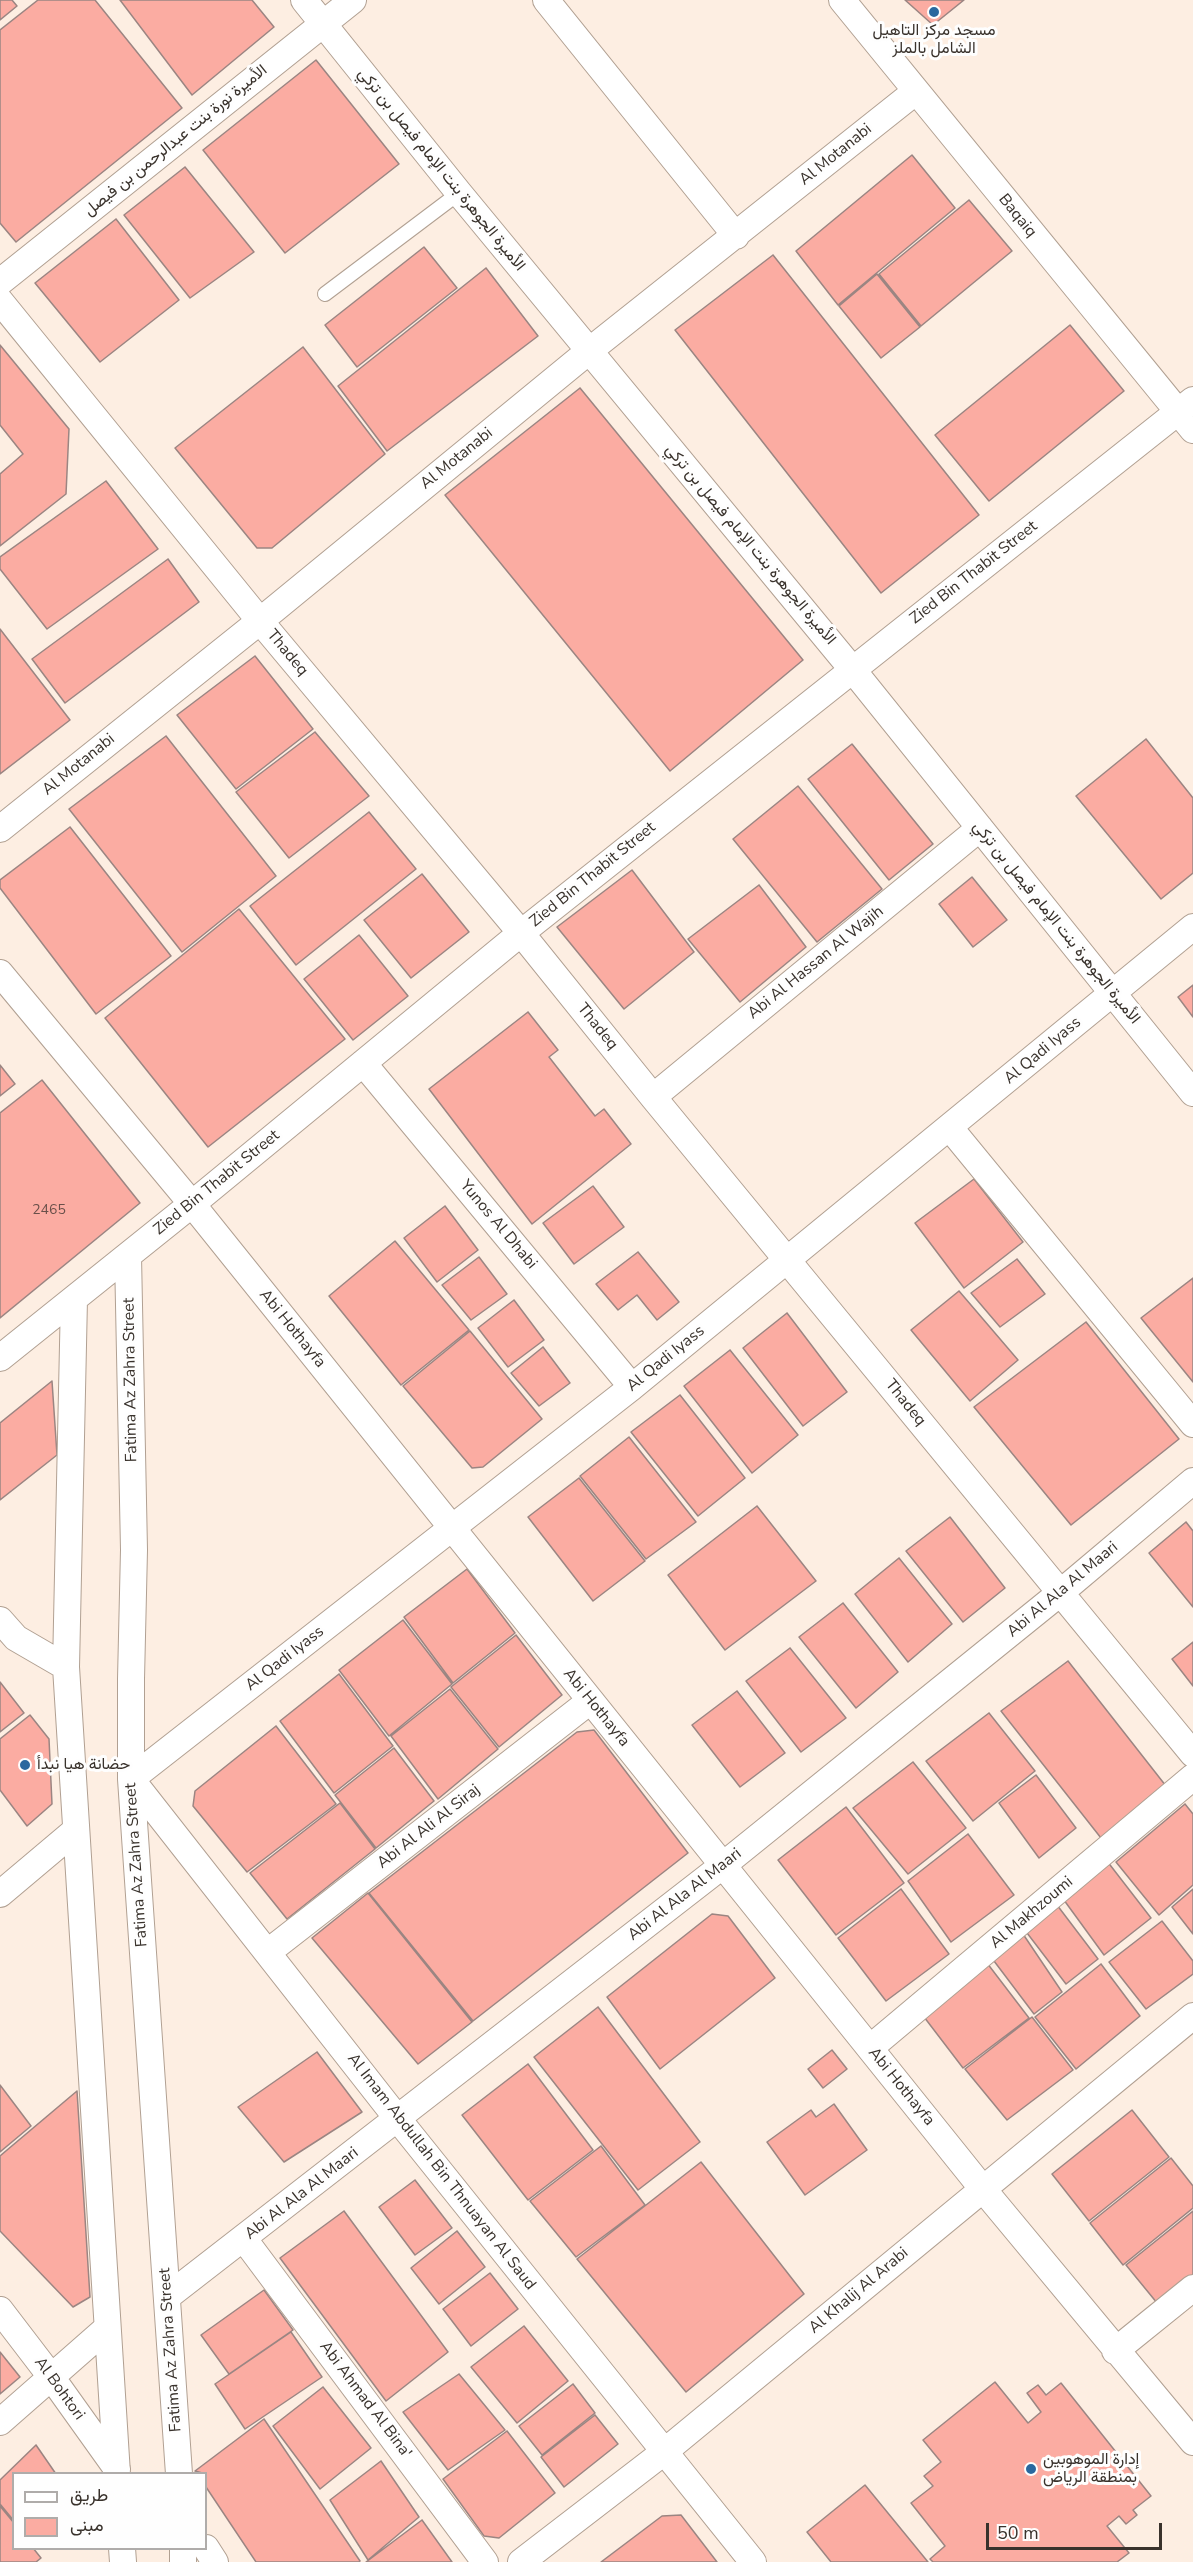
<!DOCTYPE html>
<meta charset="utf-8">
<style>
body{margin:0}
#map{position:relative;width:1193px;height:2562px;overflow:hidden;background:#fdeee2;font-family:"Nunito Sans",Vazirmatn,sans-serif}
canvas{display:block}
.legend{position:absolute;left:12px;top:2472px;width:195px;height:78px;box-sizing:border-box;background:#fefefe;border:2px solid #afacaa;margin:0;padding:8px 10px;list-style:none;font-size:18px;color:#39322c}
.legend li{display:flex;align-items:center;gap:12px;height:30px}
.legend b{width:30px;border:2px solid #afacaa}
.scale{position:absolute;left:986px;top:2523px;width:176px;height:27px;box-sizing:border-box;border:3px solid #39322c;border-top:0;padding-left:8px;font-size:18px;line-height:21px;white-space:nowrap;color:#39322c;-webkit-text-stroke:4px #fefefe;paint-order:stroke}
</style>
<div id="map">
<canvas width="1193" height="2562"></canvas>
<ul class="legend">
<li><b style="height:8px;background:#fff"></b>طريق</li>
<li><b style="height:16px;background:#fbaca2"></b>مبنى</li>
</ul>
<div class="scale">50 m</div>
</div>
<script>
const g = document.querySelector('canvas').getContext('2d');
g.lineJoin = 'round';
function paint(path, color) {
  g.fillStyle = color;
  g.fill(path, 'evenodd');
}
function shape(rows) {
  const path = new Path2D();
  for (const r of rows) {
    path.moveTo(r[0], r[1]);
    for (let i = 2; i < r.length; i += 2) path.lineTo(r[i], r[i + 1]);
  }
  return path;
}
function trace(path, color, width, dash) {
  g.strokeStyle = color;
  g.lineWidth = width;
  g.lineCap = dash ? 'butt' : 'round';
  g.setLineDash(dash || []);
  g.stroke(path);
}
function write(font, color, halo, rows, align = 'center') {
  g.font = font + ' "Nunito Sans",Vazirmatn,sans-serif';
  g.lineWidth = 6;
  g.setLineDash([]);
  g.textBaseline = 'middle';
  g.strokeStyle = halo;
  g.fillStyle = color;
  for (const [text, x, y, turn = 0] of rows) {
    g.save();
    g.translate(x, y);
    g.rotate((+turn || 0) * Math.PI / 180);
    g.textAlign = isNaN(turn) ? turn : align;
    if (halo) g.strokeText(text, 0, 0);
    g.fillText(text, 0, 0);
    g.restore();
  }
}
const building = shape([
 [0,0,12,0,17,6,0,20,0,0],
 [38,0,95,0,182,108,16,242,0,223,0,30,38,0],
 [120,0,252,0,274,27,192,95,120,0],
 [905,0,964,0,933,25,905,0],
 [316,60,399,164,285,253,203,150,316,60],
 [912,155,955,208,838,305,796,251,912,155],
 [185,167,254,252,190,298,124,215,185,167],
 [969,200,1012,251,921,326,879,274,969,200],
 [116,219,179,300,100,362,35,283,116,219],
 [424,247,457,288,357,367,325,325,424,247],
 [773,255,979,515,881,593,675,330,773,255],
 [486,268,538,336,387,451,338,386,486,268],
 [877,274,920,327,881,358,839,306,877,274],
 [1070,325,1124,391,989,501,935,435,1070,325],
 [0,345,69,429,66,494,0,546,0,474,23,454,0,425,0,345],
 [303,347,385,454,272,548,257,548,175,448,303,347],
 [580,388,803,660,670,771,445,495,580,388],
 [106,481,158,549,47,629,0,569,0,557,106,481],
 [168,559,199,602,65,703,32,659,168,559],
 [0,629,70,720,0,774,0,629],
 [255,656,313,729,236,789,177,715,255,656],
 [315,732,369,796,289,858,236,792,315,732],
 [166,736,276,876,182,952,69,809,166,736],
 [1146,739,1193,798,1193,873,1161,899,1076,796,1146,739],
 [852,744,933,844,889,880,808,779,852,744],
 [798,786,882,889,817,942,733,839,798,786],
 [369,812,416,869,296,965,250,906,369,812],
 [70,827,171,956,96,1014,0,888,0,880,70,827],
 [632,870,694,952,624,1009,557,927,632,870],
 [422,874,469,932,411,978,364,920,422,874],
 [972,877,1007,920,973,947,939,904,972,877],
 [759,885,806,947,740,1002,688,939,759,885],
 [239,909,345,1039,208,1147,105,1018,239,909],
 [359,935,408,996,353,1040,304,979,359,935],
 [1193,985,1193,1017,1178,997,1193,985],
 [528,1012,558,1050,549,1057,595,1116,604,1109,631,1144,532,1224,429,1089,528,1012],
 [0,1065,15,1084,0,1096,0,1065],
 [42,1080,140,1203,0,1318,0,1113,42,1080],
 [974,1179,1023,1242,964,1288,915,1223,974,1179],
 [593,1186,624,1227,574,1264,543,1223,593,1186],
 [445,1206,478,1250,437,1282,404,1238,445,1206],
 [395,1241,469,1330,401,1385,329,1296,395,1241],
 [638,1252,679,1302,657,1320,637,1295,618,1310,596,1284,638,1252],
 [479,1257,507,1294,471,1320,442,1285,479,1257],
 [1017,1259,1045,1294,1000,1327,971,1293,1017,1259],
 [1193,1278,1193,1382,1141,1318,1193,1278],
 [959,1291,1018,1360,970,1401,911,1330,959,1291],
 [514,1300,544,1340,508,1367,478,1328,514,1300],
 [787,1313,847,1392,803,1426,743,1348,787,1313],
 [1086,1322,1179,1439,1071,1525,974,1407,1086,1322],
 [470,1331,542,1419,483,1467,472,1468,403,1386,470,1331],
 [543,1347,570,1383,539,1406,511,1373,543,1347],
 [730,1350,798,1435,752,1473,684,1386,730,1350],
 [52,1381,57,1455,0,1500,0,1423,52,1381],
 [680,1395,745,1478,698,1516,631,1432,680,1395],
 [629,1437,696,1522,646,1559,580,1476,629,1437],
 [579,1478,645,1561,593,1601,528,1517,579,1478],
 [757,1506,816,1581,725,1650,668,1575,757,1506],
 [950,1517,1005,1588,963,1622,906,1551,950,1517],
 [1186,1522,1193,1531,1193,1607,1149,1553,1186,1522],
 [899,1558,952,1624,908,1662,855,1594,899,1558],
 [467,1569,515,1633,453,1683,404,1617,467,1569],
 [843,1603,898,1672,856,1708,799,1637,843,1603],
 [403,1620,452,1684,389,1736,339,1670,403,1620],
 [516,1635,562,1695,499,1747,451,1687,516,1635],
 [1193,1642,1193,1686,1172,1659,1193,1642],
 [790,1648,846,1718,801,1752,746,1681,790,1648],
 [1068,1661,1166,1786,1101,1838,1001,1711,1068,1661],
 [339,1674,393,1746,334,1793,280,1721,339,1674],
 [0,1682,24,1713,0,1732,0,1682],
 [450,1689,498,1749,438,1799,391,1736,450,1689],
 [737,1691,785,1753,740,1787,692,1725,737,1691],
 [989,1713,1035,1771,973,1821,926,1761,989,1713],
 [30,1715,49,1739,52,1804,27,1826,0,1790,0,1739,30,1715],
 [276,1726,336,1804,247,1872,193,1806,195,1791,276,1726],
 [594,1730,688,1853,473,2021,369,1893,577,1732,594,1730],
 [394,1748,434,1801,376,1848,335,1795,394,1748],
 [913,1762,966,1828,908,1874,853,1808,913,1762],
 [1036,1775,1076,1828,1039,1858,999,1803,1036,1775],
 [340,1803,375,1849,287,1919,250,1873,340,1803],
 [1185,1804,1193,1814,1193,1885,1159,1915,1116,1862,1185,1804],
 [846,1807,904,1883,836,1935,778,1860,846,1807],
 [968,1834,1014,1895,951,1942,908,1881,968,1834],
 [1107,1861,1151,1918,1104,1955,1061,1896,1107,1861],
 [901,1889,949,1954,886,2001,838,1938,901,1889],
 [1193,1889,1193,1934,1172,1907,1193,1889],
 [368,1893,472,2022,418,2064,312,1938,368,1893],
 [1057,1905,1098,1959,1066,1984,1024,1929,1057,1905],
 [712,1914,728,1916,775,1978,660,2069,607,1997,712,1914],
 [1162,1921,1193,1961,1193,1974,1146,2009,1109,1962,1162,1921],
 [1023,1934,1062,1992,1034,2014,991,1957,1023,1934],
 [987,1963,1029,2018,963,2068,921,2013,987,1963],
 [1101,1964,1140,2016,1076,2069,1035,2017,1101,1964],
 [598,2007,700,2142,638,2190,534,2057,598,2007],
 [1032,2017,1073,2070,1007,2120,965,2069,1032,2017],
 [832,2050,847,2069,823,2088,808,2069,832,2050],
 [317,2052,362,2112,284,2162,238,2107,317,2052],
 [528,2064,593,2150,528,2200,462,2115,528,2064],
 [0,2085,31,2126,0,2152,0,2085],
 [77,2091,90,2297,73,2307,0,2231,0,2156,77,2091],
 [834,2104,867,2150,805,2195,767,2142,811,2110,816,2117,834,2104],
 [1132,2110,1169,2157,1089,2221,1052,2174,1132,2110],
 [601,2146,645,2205,576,2257,530,2201,601,2146],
 [1171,2158,1193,2186,1193,2208,1123,2265,1090,2223,1171,2158],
 [701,2162,804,2294,686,2392,577,2259,701,2162],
 [415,2180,452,2228,415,2255,379,2207,415,2180],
 [344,2211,448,2352,386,2401,280,2258,344,2211],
 [1193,2211,1193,2284,1162,2309,1126,2265,1193,2211],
 [457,2231,485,2267,439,2304,411,2268,457,2231],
 [490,2273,518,2309,471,2346,443,2309,490,2273],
 [264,2290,293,2330,229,2374,201,2335,264,2290],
 [524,2326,568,2381,517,2423,471,2367,524,2326],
 [291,2332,322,2377,245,2429,215,2384,291,2332],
 [0,2352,20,2377,0,2394,0,2352],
 [459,2374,505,2430,448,2470,403,2412,459,2374],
 [995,2382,1028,2423,1041,2412,1027,2393,1038,2385,1046,2395,1061,2383,1151,2496,1133,2510,1137,2515,1126,2524,1119,2516,1107,2526,1129,2553,1117,2562,933,2562,930,2559,945,2546,911,2503,933,2486,924,2476,941,2462,923,2440,995,2382],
 [573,2384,595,2413,542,2455,519,2426,573,2384],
 [323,2387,371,2448,320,2489,273,2426,323,2387],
 [595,2415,618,2444,564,2487,541,2457,595,2415],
 [264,2419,360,2561,359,2562,256,2562,206,2487,206,2474,195,2471,264,2419],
 [507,2431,555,2493,499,2538,484,2536,443,2479,507,2431],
 [36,2445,56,2474,14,2474,14,2521,0,2504,0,2480,36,2445],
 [381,2461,419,2517,368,2560,330,2500,381,2461],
 [865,2485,928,2562,831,2562,807,2532,865,2485],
 [0,2506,14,2523,14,2548,33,2548,41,2558,36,2562,0,2562,0,2506],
 [681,2515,717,2562,601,2562,662,2516,681,2515],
 [422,2520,452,2562,366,2562,422,2520]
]);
const lane = shape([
 [325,294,459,193]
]);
const street = shape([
 [304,0,459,193,852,669,1193,1093],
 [546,0,736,236],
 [842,0,1193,430],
 [0,282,353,0],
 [0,301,260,621,521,933,653,1097,1193,1754],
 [0,829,260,621,589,351,915,92],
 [0,973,192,1204,982,2188,1193,2442],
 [363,1063,632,1387],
 [653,1097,980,828],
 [950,1128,1193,1424],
 [128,1256,134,1550,131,1679,131,1779,179,2474],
 [74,1299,66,1667,117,2474],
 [0,1358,192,1204,521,933,1193,400],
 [0,1620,16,1638,66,1667],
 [0,1894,76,1830],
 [268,1952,590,1701],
 [870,2048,1193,1777],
 [244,2239,485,2562],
 [167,2297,722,1866,1060,1593,1193,1481],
 [0,2310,52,2378,117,2469],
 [1115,2351,1193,2288],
 [0,2422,106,2329],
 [122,2548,123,2562],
 [183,2548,183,2562],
 [206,2548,215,2562],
 [521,2562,664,2452,1193,2016],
 [753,2562,397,2118,131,1779,632,1387,1193,927]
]);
const markers = [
 [934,12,6,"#2a689f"],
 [25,1765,6,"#2a689f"],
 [1031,2469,6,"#2a689f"]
];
const numberNames = [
 ["2465",49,1211]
];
const poiNames = [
 ["مسجد مركز التاهيل",934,31,"center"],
 ["الشامل بالملز",934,49,"center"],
 ["حضانة هيا نبدأ",37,1765],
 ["إدارة الموهوبين",1043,2460],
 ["بمنطقة الرياض",1043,2478]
];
const streetNames = [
 ["الأميرة نورة بنت عبدالرحمن بن فيصل",176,141,-39],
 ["Al Motanabi",836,155,-39],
 ["الأميرة الجوهرة بنت الإمام فيصل بن تركي",441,170,51],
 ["Baqaiq",1017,216,51],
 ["Al Motanabi",457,459,-39],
 ["الأميرة الجوهرة بنت الإمام فيصل بن تركي",750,545,50],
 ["Zied Bin Thabit Street",974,573,-38],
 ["Thadeq",287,653,50],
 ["Al Motanabi",79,765,-39],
 ["Zied Bin Thabit Street",593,875,-39],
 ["الأميرة الجوهرة بنت الإمام فيصل بن تركي",1056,923,51],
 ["Abi Al Hassan Al Wajih",816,963,-39],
 ["Thadeq",597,1027,51],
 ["Al Qadi Iyass",1043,1051,-40],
 ["Zied Bin Thabit Street",217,1183,-39],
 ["Yunos Al Dhabi",498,1225,50],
 ["Abi Hothayfa",292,1329,51],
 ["Al Qadi Iyass",666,1359,-39],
 ["Fatima Az Zahra Street",131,1380,-91],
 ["Thadeq",905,1403,51],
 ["Abi Al Ala Al Maari",1063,1590,-40],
 ["Al Qadi Iyass",285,1659,-38],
 ["Abi Hothayfa",596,1708,51],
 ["Abi Al Ali Al Siraj",429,1827,-38],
 ["Fatima Az Zahra Street",137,1865,-94],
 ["Abi Al Ala Al Maari",685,1895,-38],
 ["Al Makhzoumi",1032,1913,-40],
 ["Abi Hothayfa",901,2087,51],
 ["Al Imam Abdullah Bin Thnuayan Al Saud",441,2172,52],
 ["Abi Al Ala Al Maari",302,2194,-38],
 ["Al Khalij Al Arabi",859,2291,-40],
 ["Fatima Az Zahra Street",171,2350,-94],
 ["Al Bohtori",59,2389,54],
 ["Abi Ahmad Al Bina'",365,2400,53]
];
paint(building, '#fbaca2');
trace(building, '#9b8582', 1.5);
trace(lane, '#b1a092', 16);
trace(street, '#b1a092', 28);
trace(lane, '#fff', 14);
trace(street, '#fff', 26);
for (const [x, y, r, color] of markers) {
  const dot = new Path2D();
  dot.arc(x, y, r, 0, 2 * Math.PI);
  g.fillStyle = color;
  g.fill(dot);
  trace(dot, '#fefefe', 2);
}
write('14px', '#6a504a', null, numberNames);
write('16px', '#39322c', '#fefefe', poiNames, 'left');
write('16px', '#39322c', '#fefefe', streetNames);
</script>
